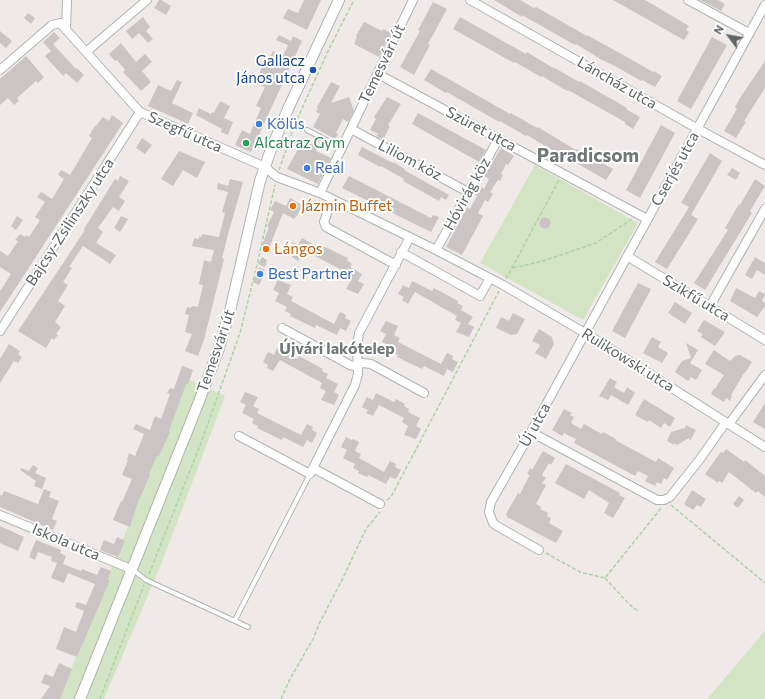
<!DOCTYPE html>
<meta charset="utf-8">
<style>
body{margin:0}
#map{position:relative;width:765px;height:699px;overflow:hidden;background:#efe9e7;font-family:Commissioner,sans-serif}
canvas{display:block}
.north{position:absolute;left:709px;top:16px;width:40px;height:40px;-webkit-text-stroke:3px #fff;paint-order:stroke;rotate:302deg;font-size:11px;font-weight:700;line-height:16px;text-align:center;color:#5e6566}
.north::after{content:'';display:block;margin:auto;width:14px;height:18px;background:#5e6566;clip-path:polygon(50% 0,100% 100%,50% 72%,0 100%)}
</style>
<div id="map">
<canvas width="765" height="699"></canvas>
<div class="north">N</div>
</div>
<script>
const g = document.querySelector('canvas').getContext('2d');
g.lineJoin = 'round';
function paint(path, color) {
  g.fillStyle = color;
  g.fill(path, 'evenodd');
}
function shape(rows) {
  const path = new Path2D();
  for (const r of rows) {
    if (r.length === 3) {
      path.moveTo(r[0] + r[2], r[1]);
      path.arc(r[0], r[1], r[2], 0, 2 * Math.PI);
      continue;
    }
    path.moveTo(r[0], r[1]);
    for (let i = 2; i < r.length; i += 2) path.lineTo(r[i], r[i + 1]);
  }
  return path;
}
function trace(path, color, width, dash) {
  g.strokeStyle = color;
  g.lineWidth = width;
  g.lineCap = dash ? 'butt' : 'round';
  g.setLineDash(dash || []);
  g.stroke(path);
}
function write(font, color, halo, rows, align = 'center') {
  g.font = font + ' Commissioner,sans-serif';
  g.lineWidth = 4;
  g.setLineDash([]);
  g.textBaseline = 'middle';
  g.strokeStyle = halo;
  g.fillStyle = color;
  for (const [text, x, y, turn = 0] of rows) {
    g.save();
    g.translate(x, y);
    g.rotate((+turn || 0) * Math.PI / 180);
    g.textAlign = isNaN(turn) ? turn : align;
    if (halo) g.strokeText(text, 0, 0);
    g.fillText(text, 0, 0);
    g.restore();
  }
}
const green = shape([
 [535,165,638,223,583,320,480,263],
 [187,379,225,396,162,562,104,699,56,699,62,692],
 [765,631,765,699,707,699]
]);
const building = shape([
 [159,0,161,0,171,6,166,15,154,8],
 [304,0,321,0,307,30,283,18,288,9,298,13],
 [494,0,520,0,534,8,536,7,587,36,587,35,614,50,627,57,653,72,654,71,662,76,655,87,642,80,641,81,615,66,602,60,576,44,575,45,522,15,522,17],
 [613,0,645,0,689,26,686,30,689,32,684,40],
 [700,0,718,0,725,4,721,11],
 [433,2,447,9,428,44,430,45,414,75,400,67,420,31,418,30],
 [28,13,35,18,31,24,24,18],
 [143,17,150,27,146,31,153,39,148,43,139,33,132,39,126,31],
 [460,17,526,54,527,52,553,68,553,67,579,82,580,81,627,108,626,109,640,117,633,129,625,124,625,122,568,90,567,91,542,76,541,77,515,62,514,63,453,29],
 [364,22,382,31,383,29,391,33,379,57,354,44,357,37,356,36],
 [0,31,12,41,6,48,0,43],
 [54,32,60,38,53,44,76,69,77,68,84,75,77,83,66,73,63,76,45,56,51,51,43,42],
 [279,35,291,41,293,36,302,41,251,152,235,145,242,130,250,134,261,108,256,106,265,87,256,83,264,61,267,63,273,51,283,56,288,45,276,40],
 [712,37,727,45,691,109,677,101],
 [121,43,136,62,145,54,152,62,142,71,151,82,141,91,123,72,125,70,117,60,115,61,109,54],
 [26,56,44,77,38,83,36,81,17,98,19,101,14,105,8,98,0,105,0,79],
 [765,61,765,88,744,121,746,122,736,138,724,131,737,109,735,107,740,98],
 [431,69,510,114,511,113,537,128,538,127,551,135,576,150,577,149,589,156,592,151,597,154,594,159,613,169,606,180,566,157,566,158,540,143,527,135,526,136,500,121,499,122,447,92,446,93,424,80],
 [177,80,182,82,172,103,193,113,188,124,148,106,158,85,171,91],
 [331,82,340,86,331,103,349,97,354,111,348,122,343,119,336,133,338,134,335,139,313,127,320,114,316,112,318,108,317,107],
 [387,97,401,104,388,125,390,126,383,140,376,136,378,134,370,130,376,119,374,117],
 [220,101,230,106,224,118,233,122,228,135,221,132,222,129,196,115,199,108,211,114,212,112,214,113],
 [418,113,486,150,479,162,412,124],
 [112,115,123,123,0,312,0,291,11,274,0,267,0,251,8,256,18,241,15,240,20,234,25,237,26,235,29,237,40,220,35,217,45,202,37,197,41,192,52,199,64,179,58,175,61,170,70,175,92,138,89,136,95,126,96,126,103,117,109,121],
 [661,125,675,133,640,198,626,190],
 [142,138,152,145,145,154,136,148],
 [303,140,318,147,316,151,331,158,318,184,287,169],
 [362,147,393,163,393,162,405,169,404,170,449,195,446,200,441,197,439,201,403,181,404,179,381,166,380,167,358,155],
 [501,148,514,156,508,165,506,164,501,174,503,175,500,181,498,180,490,192,493,194,488,202,485,200,478,213,483,216,462,255,446,247,467,207,470,209,477,196,474,194,479,185,484,189,489,179,484,176],
 [179,151,205,162,197,178,183,170,173,186,161,179],
 [710,153,722,161,691,215,698,219,667,269,655,262,689,207,681,203],
 [732,168,740,173,736,180,727,175],
 [120,176,129,181,119,197,125,201,119,211,113,207,98,228,103,232,96,243,116,255,110,264,83,246,69,267,72,268,63,282,68,285,58,301,65,306,55,322,61,327,56,334,58,335,54,340,52,338,46,348,18,331,85,230,84,229,115,179,118,181],
 [349,176,431,218,433,215,439,217,431,232,342,188],
 [230,179,243,182,229,231,222,258,224,259,204,340,198,356,185,351,192,334,185,332,189,315,185,314,187,307,191,308,192,306,198,307,203,285,199,284,204,260,211,262,214,250,192,246,194,238,199,239,199,236,201,237,202,234,219,237,225,213,222,212,228,192,217,189,218,183,228,186],
 [755,179,765,186,750,211,752,213,705,290,694,283,728,230,725,228,739,204,740,205],
 [290,198,302,205,298,214,294,219,283,213,267,253,262,251,263,248,261,248,269,227,267,226,274,212,270,210,275,201,286,206],
 [17,216,23,220,16,230,11,226],
 [121,216,128,219,120,232,114,228],
 [545,223,5.5],
 [302,238,322,249,323,246,348,258,347,260,352,264,350,267,362,274,358,281,364,284,358,294,346,289,351,280,345,277,347,273,304,250,298,261,292,257,293,254,287,251,293,242,298,245],
 [262,257,267,260,265,267,258,264],
 [755,257,765,263,765,275,757,270,752,279,745,275],
 [259,267,265,270,263,272,265,273,259,285,253,282],
 [278,280,291,285,287,294,293,297,291,301,334,324,340,312,346,315,345,318,351,321,346,331,340,328,337,335,316,325,315,328,290,316,291,314,285,311,287,307,275,301,279,293,273,290],
 [412,281,432,291,434,288,458,301,457,303,463,306,461,310,473,317,468,324,474,327,469,337,456,332,461,323,455,320,457,316,415,292,408,304,402,300,404,297,398,294,403,285,409,288],
 [638,283,651,289,625,338,612,331],
 [736,288,755,298,759,291,765,294,762,301,765,303,765,306,757,317,730,301],
 [675,302,692,313,685,324,668,313],
 [513,313,525,319,517,334,511,335,496,328,501,317,509,321],
 [704,320,725,332,715,346,701,337,703,334,697,331],
 [386,321,398,326,394,335,400,338,398,342,441,364,447,353,453,356,452,359,458,362,453,372,447,369,444,376,424,366,422,369,397,357,398,355,392,352,394,348,382,342,386,334,380,331],
 [539,329,552,337,554,344,546,359,535,353,540,345,532,341],
 [652,337,661,342,658,347,668,353,662,363,643,353],
 [686,343,698,350,690,363,702,370,696,380,691,377,688,381,675,372,682,361,691,358],
 [9,344,20,351,18,354,22,357,18,363,14,361,0,383,0,359],
 [277,348,297,359,299,356,323,369,322,371,328,374,326,378,338,384,334,392,339,395,334,405,321,400,326,391,320,388,322,383,280,360,273,371,267,368,268,365,263,362,268,352,274,355],
 [714,350,730,361,735,356,740,355,752,362,745,373,744,373,731,395,732,396,730,401,726,398,724,402,711,394,714,388,715,389,724,375,705,364],
 [182,366,193,370,188,384,186,384,169,431,170,432,159,456,157,456,149,474,150,475,138,502,130,527,113,520,121,501,122,502,132,479,122,475,128,460,127,460,129,453,135,456,144,434,133,429,136,424,150,430,155,416,161,419,170,394,167,393,170,388,174,389],
 [610,378,617,382,614,387,624,393,627,387,635,393,628,405,611,395,608,400,599,396],
 [245,392,258,397,253,406,259,409,257,413,301,435,307,424,313,427,312,430,317,433,312,443,307,440,303,447,283,437,282,440,257,428,258,426,252,423,254,419,242,413,246,405,240,402],
 [376,393,394,402,396,399,405,404,404,406,409,409,408,412,420,418,416,426,421,429,416,439,404,435,408,426,402,422,404,418,379,405,373,416,366,413,368,410,362,407,367,397,373,400],
 [644,399,675,418,670,427,664,423,661,428,649,420,648,422,635,415],
 [765,403,765,429,753,422],
 [564,409,572,413,570,415,574,417,571,423,581,429,584,424,602,434,603,432,616,439,615,440,656,462,658,458,674,468,667,480,664,478,661,484,657,482,655,486,645,481,648,476,638,471,635,476,574,443,576,439,564,433,562,436,552,430],
 [686,425,696,430,690,441,689,438,677,445,674,443,674,445,667,441,671,432,685,428],
 [346,437,352,440,353,439,359,442,355,451,361,454,359,458,384,472,390,461,396,464,395,467,401,470,396,479,390,477,386,484,368,475,367,477,358,473,359,471,353,468,355,464,343,458,347,450,341,447],
 [726,449,744,462,745,460,765,476,765,497,758,491,756,493,729,472,722,483,719,481,718,483,705,474,721,452,723,453],
 [543,451,555,458,551,465,549,463,542,475,546,478,542,483,546,485,536,504,541,507,540,509,548,513,547,516,551,518,549,523,563,531,556,543,507,517,506,514,518,493,520,494,525,484,530,475,527,474,530,468,532,470],
 [566,464,620,493,619,495,625,498,613,518,604,513,609,503,589,490,584,499,555,483],
 [33,465,38,468,35,473,46,478,42,489,34,486,36,481,20,470,21,468,29,471],
 [44,489,51,492,49,497,59,501,52,519,57,521,53,530,0,507,0,495,2,496,4,491,38,504],
 [692,490,706,499,701,507,697,505,693,510,684,504],
 [739,496,744,500,738,508,733,504],
 [0,526,24,537,18,551,0,543],
 [117,537,125,541,118,557,100,550,104,540,114,544],
 [36,540,61,550,60,553,66,556,63,564,81,571,82,569,97,575,101,567,111,571,108,579,110,580,77,657,56,649,64,627,76,632,84,611,75,607,77,602,86,605,95,584,68,573,64,583,51,578,57,563,51,561,52,557,38,552,35,560,29,557],
 [59,663,72,669,60,699,41,699,50,686,41,683,45,674,53,677]
]);
const path = shape([
 [279,170,295,124,328,51,354,0],
 [513,268,543,261,596,243,632,219],
 [506,279,559,180],
 [387,500,391,497,499,291],
 [671,505,765,583],
 [546,553,580,572,605,578,662,507],
 [149,574,201,443,240,333,256,269,275,185],
 [605,578,629,604,638,611],
 [100,699,144,585],
 [281,699,290,679,313,639,319,624,342,580,366,529,380,512]
]);
const service = shape([
 [307,130,341,148],
 [132,569,146,580,248,627],
 [235,620,310,474]
]);
const minor = shape([
 [470,0,698,129,765,165],
 [688,0,749,33],
 [66,30,67,0],
 [86,52,147,0],
 [0,70,52,25,60,23,140,112,265,167,277,177,320,193,436,250,503,285,585,333,765,447],
 [378,74,647,219],
 [351,129,468,192],
 [320,193,413,0],
 [332,199,324,222,326,227,396,265],
 [436,250,499,138],
 [401,252,480,296,490,278],
 [627,256,765,340],
 [710,306,765,209],
 [282,328,350,365,353,366,363,363,371,364,424,393],
 [0,331,140,112],
 [729,424,765,375],
 [531,432,657,500,664,500,670,497,700,459,726,422],
 [239,436,310,474,355,385,358,374,357,346,359,333,410,237],
 [313,468,380,504],
 [0,515,131,569],
 [539,550,497,526,493,523,489,512,491,502,531,432,765,5]
]);
const tertiary = shape([
 [80,699,198,404,218,351,230,311,260,181,270,152,288,109,339,0]
]);
const markers = [
 [313,70,4,"#1a4fb4"],
 [259,124,4,"#3f7fe0"],
 [246,143,4,"#2e9e5b"],
 [307,168,4,"#3f7fe0"],
 [293,206,4,"#e8710a"],
 [266,249,4,"#e8710a"],
 [260,274,4,"#3f7fe0"]
];
const transitNames = [
 ["Gallacz",305,61],
 ["János utca",305,78]
];
const streetNames = [
 ["Temesvári út",382,64,-64],
 ["Láncház utca",617,83,30],
 ["Szüret utca",481,129,28],
 ["Szegfű utca",185,132,24],
 ["Liliom köz",410,160,28],
 ["Cserjés utca",675,169,-61],
 ["Hóvirág köz",467,194,-61],
 ["Bajcsy-Zsilinszky utca",70,222,-57],
 ["Szikfű utca",696,298,31],
 ["Temesvári út",216,351,-71],
 ["Rulikowski utca",628,360,32],
 ["Új utca",535,425,-61],
 ["Iskola utca",66,542,23]
];
const shopNames = [
 ["Kölüs",267,124],
 ["Reál",315,168],
 ["Best Partner",268,274]
];
const leisureNames = [
 ["Alcatraz Gym",254,143]
];
const foodNames = [
 ["Jázmin Buffet",301,206],
 ["Lángos",274,249]
];
const neighbourhoodNames = [
 ["Újvári lakótelep",337,349]
];
const districtNames = [
 ["Paradicsom",588,156]
];
paint(green, '#d3e4c5');
paint(building, '#cbc4c4');
trace(service, '#afb4b5', 6);
trace(minor, '#afb4b5', 10);
trace(tertiary, '#afb4b5', 12);
trace(path, '#afd1a7', 1.5, [4, 2]);
trace(service, '#fff', 4);
trace(minor, '#fff', 8);
trace(tertiary, '#fff', 10);
for (const [x, y, r, color] of markers) {
  const dot = new Path2D();
  dot.arc(x, y, r, 0, 2 * Math.PI);
  g.fillStyle = color;
  g.fill(dot);
  trace(dot, '#fff', 1.5);
}
write('15px', '#164399', '#fff', transitNames, 'right');
write('15px', '#5e6566', '#fff', streetNames);
write('15px', '#366cbe', '#fff', shopNames, 'left');
write('15px', '#27864d', '#fff', leisureNames, 'left');
write('15px', '#c56008', '#fff', foodNames, 'left');
write('bold 16px', '#6f7777', '#fff', neighbourhoodNames);
write('bold 19px', '#6f7777', '#fff', districtNames);
</script>
